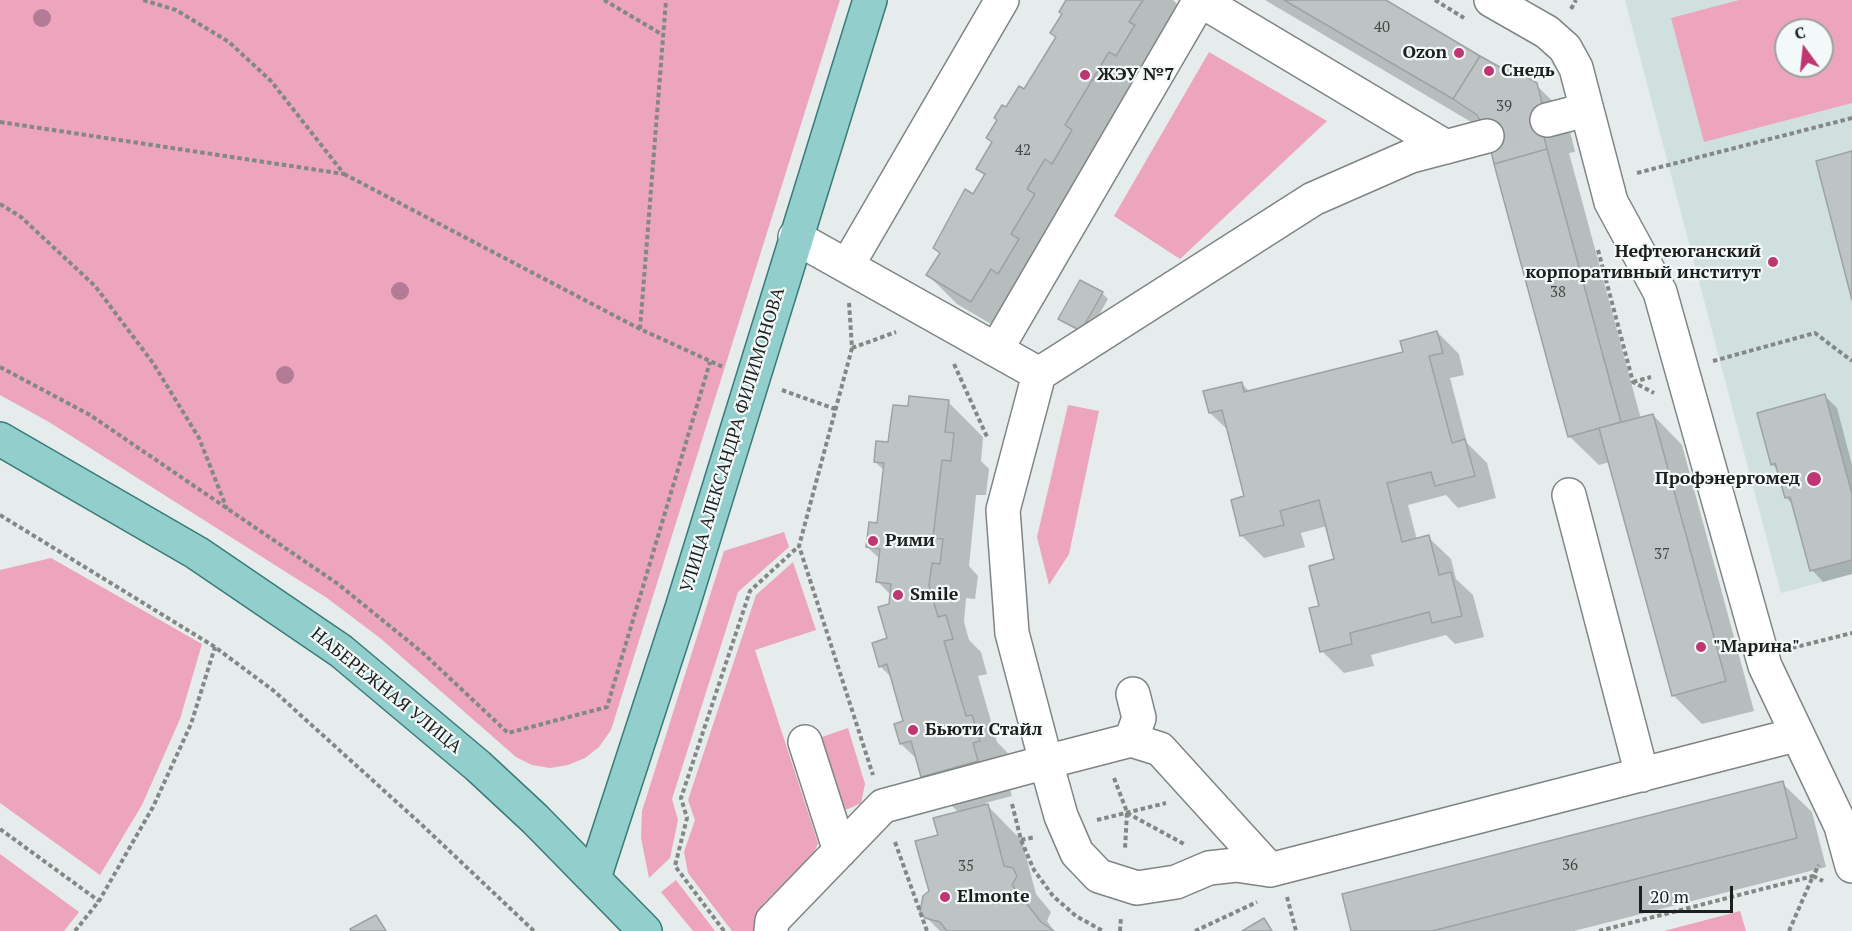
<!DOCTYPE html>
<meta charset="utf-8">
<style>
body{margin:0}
#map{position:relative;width:1852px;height:931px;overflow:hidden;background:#e5eceb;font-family:"PT Serif",serif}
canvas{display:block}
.north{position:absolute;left:1774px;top:18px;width:60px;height:60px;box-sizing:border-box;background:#f3f9f9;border:2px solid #9da2a1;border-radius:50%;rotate:345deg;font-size:16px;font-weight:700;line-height:24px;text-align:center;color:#1c1f1e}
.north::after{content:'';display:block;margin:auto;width:21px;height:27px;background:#bf3672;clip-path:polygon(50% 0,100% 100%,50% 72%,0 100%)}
.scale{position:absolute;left:1639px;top:886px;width:94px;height:27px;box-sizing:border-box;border:3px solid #1c1f1e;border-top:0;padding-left:8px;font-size:18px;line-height:21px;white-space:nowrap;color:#1c1f1e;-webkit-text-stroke:4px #f3f9f9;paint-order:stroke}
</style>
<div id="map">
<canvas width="1852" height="931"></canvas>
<div class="north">С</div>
<div class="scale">20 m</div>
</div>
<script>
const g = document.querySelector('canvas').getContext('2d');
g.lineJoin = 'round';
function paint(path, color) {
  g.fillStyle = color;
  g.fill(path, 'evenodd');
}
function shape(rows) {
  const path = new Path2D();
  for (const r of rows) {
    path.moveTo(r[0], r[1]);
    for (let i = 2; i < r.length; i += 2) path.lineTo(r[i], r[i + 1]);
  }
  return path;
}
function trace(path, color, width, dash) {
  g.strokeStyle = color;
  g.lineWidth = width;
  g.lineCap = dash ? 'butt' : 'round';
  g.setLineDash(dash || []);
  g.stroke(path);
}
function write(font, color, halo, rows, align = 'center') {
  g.font = font + ' "PT Serif",serif';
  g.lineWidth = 4.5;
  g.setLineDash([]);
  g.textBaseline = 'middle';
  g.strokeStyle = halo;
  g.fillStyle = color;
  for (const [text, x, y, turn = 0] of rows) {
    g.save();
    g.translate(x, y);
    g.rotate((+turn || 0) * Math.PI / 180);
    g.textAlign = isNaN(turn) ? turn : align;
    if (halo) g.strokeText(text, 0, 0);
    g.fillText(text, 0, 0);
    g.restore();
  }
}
const built = shape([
 [1625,0,1852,0,1852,574,1781,593],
 [1786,30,1822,30,1822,66,1786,66]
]);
const green = shape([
 [0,0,840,0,611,730,599,747,585,758,568,765,550,768,532,765,516,757,380,638,327,598,49,422,0,395],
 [1739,0,1852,0,1852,103,1704,142,1671,18],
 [1786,30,1822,30,1822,66,1786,66],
 [1209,52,1327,121,1180,259,1114,216],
 [1068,405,1099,411,1069,554,1049,585,1037,537],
 [784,532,789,547,738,592,672,799,678,820,670,858,649,878,641,838,642,811,724,551],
 [51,558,202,644,180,719,142,805,100,875,0,803,0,570],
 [793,562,816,630,755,650,818,843,814,853,763,904,753,931,732,931,688,873,684,852,695,820,688,800,756,595],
 [848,728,865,784,861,803,848,809,844,809,816,739],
 [0,854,79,912,64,931,0,931],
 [676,880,715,931,693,931,661,892],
 [1740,911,1746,931,1664,931]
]);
const shadow = shape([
 [1074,0,1173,0,1183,10,1001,330,957,304,928,275,985,176,978,168,993,143,988,138,1006,109,1024,91,1056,38,1052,33],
 [1265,0,1383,0,1506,72,1536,85,1566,114,1575,152,1569,153,1641,419,1653,415,1682,445,1754,711,1702,724,1673,695,1610,462,1599,465,1569,436,1488,132],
 [1102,293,1108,299,1087,336,1060,318],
 [1437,332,1459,354,1464,375,1450,378,1467,443,1487,463,1496,498,1458,508,1446,495,1408,505,1417,540,1428,537,1451,559,1456,579,1473,595,1484,637,1455,644,1446,635,1371,655,1374,666,1344,673,1322,651,1321,607,1336,560,1327,526,1301,533,1305,547,1264,558,1242,536,1233,501,1246,497,1230,432,1210,413,1241,383,1250,392,1404,353],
 [1825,396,1837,408,1852,465,1852,574,1823,582,1812,570,1794,506,1786,497,1779,471,1772,464],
 [948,402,983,437,981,461,989,469,986,495,976,495,969,566,978,576,975,599,966,598,964,622,969,640,981,652,987,674,978,676,997,742,1007,752,1014,776,1007,779,1012,796,985,803,1022,841,1036,894,1051,912,1047,921,1054,931,940,931,926,917,940,836,959,813,922,776,918,760,901,744,905,722,892,678,880,666,889,639,891,595,878,582,880,559,867,547,878,525,884,470,875,462,890,443,909,408],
 [1782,783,1812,812,1826,867,1574,931,1353,931]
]);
const building = shape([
 [1066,0,1143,0,1129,22,1135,25,1116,56,1109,52,1065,125,1072,130,1052,164,1045,159,1027,189,1035,194,1011,234,1019,239,998,274,991,269,971,302,926,275,940,253,933,248,965,189,973,194,985,174,976,169,992,142,986,138,997,120,994,118,1002,105,1006,107,1019,86,1024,89,1056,37,1050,33,1062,14,1059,12,1066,0],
 [1284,0,1386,0,1480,56,1453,99,1284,0],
 [1480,56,1505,70,1507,65,1537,83,1547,123,1541,124,1547,149,1494,164,1487,133,1477,115,1453,99,1480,56],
 [1547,149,1621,422,1568,437,1494,164,1547,149],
 [1852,151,1852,300,1816,161,1852,151],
 [1080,280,1103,292,1081,331,1058,319,1080,280],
 [1437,331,1443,353,1429,356,1452,443,1465,439,1475,476,1435,486,1431,472,1387,483,1402,542,1429,535,1439,575,1451,572,1462,616,1432,623,1429,612,1350,633,1352,644,1320,652,1309,608,1319,606,1309,566,1334,559,1319,500,1280,511,1284,525,1240,536,1231,500,1244,496,1222,410,1209,413,1203,391,1242,382,1244,392,1403,352,1400,341,1437,331],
 [1825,394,1852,494,1852,560,1810,571,1790,497,1785,498,1775,463,1771,465,1757,413,1825,394],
 [909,396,949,400,945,432,954,433,951,461,942,460,933,538,943,539,940,564,932,563,929,585,938,617,946,615,953,639,944,641,966,716,972,715,980,741,973,743,978,761,921,777,911,741,900,744,894,724,903,721,887,664,879,667,872,643,887,638,878,607,889,604,891,584,876,582,880,549,866,547,869,522,877,523,884,463,874,462,876,441,888,442,893,405,908,406,909,396],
 [1653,414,1726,681,1672,696,1599,428,1653,414],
 [1783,781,1797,838,1432,931,1351,931,1342,894,1783,781],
 [988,804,1004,866,1013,868,1017,876,1012,885,1041,922,1054,931,947,931,940,922,925,918,920,912,923,896,929,891,915,841,938,835,933,818,988,804],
 [376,915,386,931,351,931,350,929,376,915],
 [1264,918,1272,931,1242,931,1264,918]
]);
const minorTunnel = shape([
 [1487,136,1547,120]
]);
const path = shape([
 [604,0,663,35],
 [1435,0,1464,18],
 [1571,9,1576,0],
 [0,122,344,174,271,81,229,42,176,10,143,0],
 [1637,173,1852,118],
 [344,174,640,329,723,367],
 [0,204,21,217,95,286,153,363,199,438,227,509],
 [1598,250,1633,382,1654,393],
 [849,303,852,348,799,546,873,775],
 [640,329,666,0],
 [852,348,896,332],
 [1713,361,1815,333,1852,361],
 [954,364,988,439],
 [0,367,90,415,338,584,423,653,508,733,607,707,710,362],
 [1633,382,1651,377],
 [782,390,835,409],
 [0,515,215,647,274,691,422,825,534,931],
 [1792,648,1852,633],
 [1114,778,1127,812,1125,849],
 [1012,804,1021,840,1034,870,1053,896,1076,916,1103,931],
 [1127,813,1184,844],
 [1097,820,1166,803],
 [0,829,99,901],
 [1021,840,1035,837],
 [895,842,927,931],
 [1287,897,1296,931],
 [75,931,99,901,153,807,191,724,215,647],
 [724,931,675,866,687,818,681,798,750,591,799,546],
 [1120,931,1121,917],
 [1195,931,1257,902],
 [1599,931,1813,876,1819,865],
 [1789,931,1813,876,1823,881]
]);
const minor = shape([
 [1491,0,1547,32,1565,48,1576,68,1611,202,1660,292,1765,666,1841,826,1852,866],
 [1547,120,1586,110],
 [795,237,1039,374,1003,510,1012,633,1046,762,1131,740,1160,749,1270,870,1795,735],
 [847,266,1002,0],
 [996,350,1200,0,1446,147],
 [1039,374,1313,199,1411,156,1487,136],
 [1569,495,1642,775],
 [1131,740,1139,718,1133,694],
 [805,742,840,851],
 [771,931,772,921,883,806,1046,762,1061,816,1077,853,1099,876,1137,888,1176,882,1209,868,1236,865,1270,870]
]);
const major = shape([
 [0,439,197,553,341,651,478,766,535,819,645,931],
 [594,878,682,608,870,0]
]);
const trees = [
 [42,18],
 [400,291],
 [285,375]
];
const markers = [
 [1459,53,6,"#bf3672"],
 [1489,71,6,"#bf3672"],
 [1085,75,6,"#bf3672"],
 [1773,262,6,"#bf3672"],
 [1814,479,8,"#bf3672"],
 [873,541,6,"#bf3672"],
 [898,595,6,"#bf3672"],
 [1701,647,6,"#bf3672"],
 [913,730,6,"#bf3672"],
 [945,897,6,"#bf3672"]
];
const numberNames = [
 ["40",1382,28],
 ["39",1504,107],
 ["42",1023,151],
 ["38",1558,293],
 ["37",1662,555],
 ["36",1570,866],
 ["35",966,867]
];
const poiNames = [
 ["Ozon",1447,53,"right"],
 ["Снедь",1501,71],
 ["ЖЭУ №7",1097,75],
 ["Нефтеюганский",1761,252,"right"],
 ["корпоративный институт",1761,273,"right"],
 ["Профэнергомед",1800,479,"right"],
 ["Рими",885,541],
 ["Smile",910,595],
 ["\"Марина\"",1713,647],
 ["Бьюти Стайл",925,730],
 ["Elmonte",957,897]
];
const streetNames = [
 ["УЛИЦА АЛЕКСАНДРА ФИЛИМОНОВА",733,440,-73],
 ["НАБЕРЕЖНАЯ УЛИЦА",386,691,39]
];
paint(built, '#d0e0de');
paint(green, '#eca5bc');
paint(shadow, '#0003');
paint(building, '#bec4c3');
trace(building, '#9da3a2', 1.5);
trace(minorTunnel, '#bdc3c2', 33, [33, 16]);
trace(minor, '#7f8484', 36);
trace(major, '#397b78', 36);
trace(path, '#838887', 4, [4.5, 3]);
trace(minor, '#fff', 33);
trace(major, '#92cecb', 33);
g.fillStyle = '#b47b96';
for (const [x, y] of trees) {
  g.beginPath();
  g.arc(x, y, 9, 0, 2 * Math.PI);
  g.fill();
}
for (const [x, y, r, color] of markers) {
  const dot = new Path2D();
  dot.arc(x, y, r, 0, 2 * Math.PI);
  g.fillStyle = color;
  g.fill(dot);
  trace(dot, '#f3f9f9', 2);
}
write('15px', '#444847', null, numberNames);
write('bold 18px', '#1c1f1e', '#f3f9f9', poiNames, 'left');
write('18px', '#1c1f1e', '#f3f9f9', streetNames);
</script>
